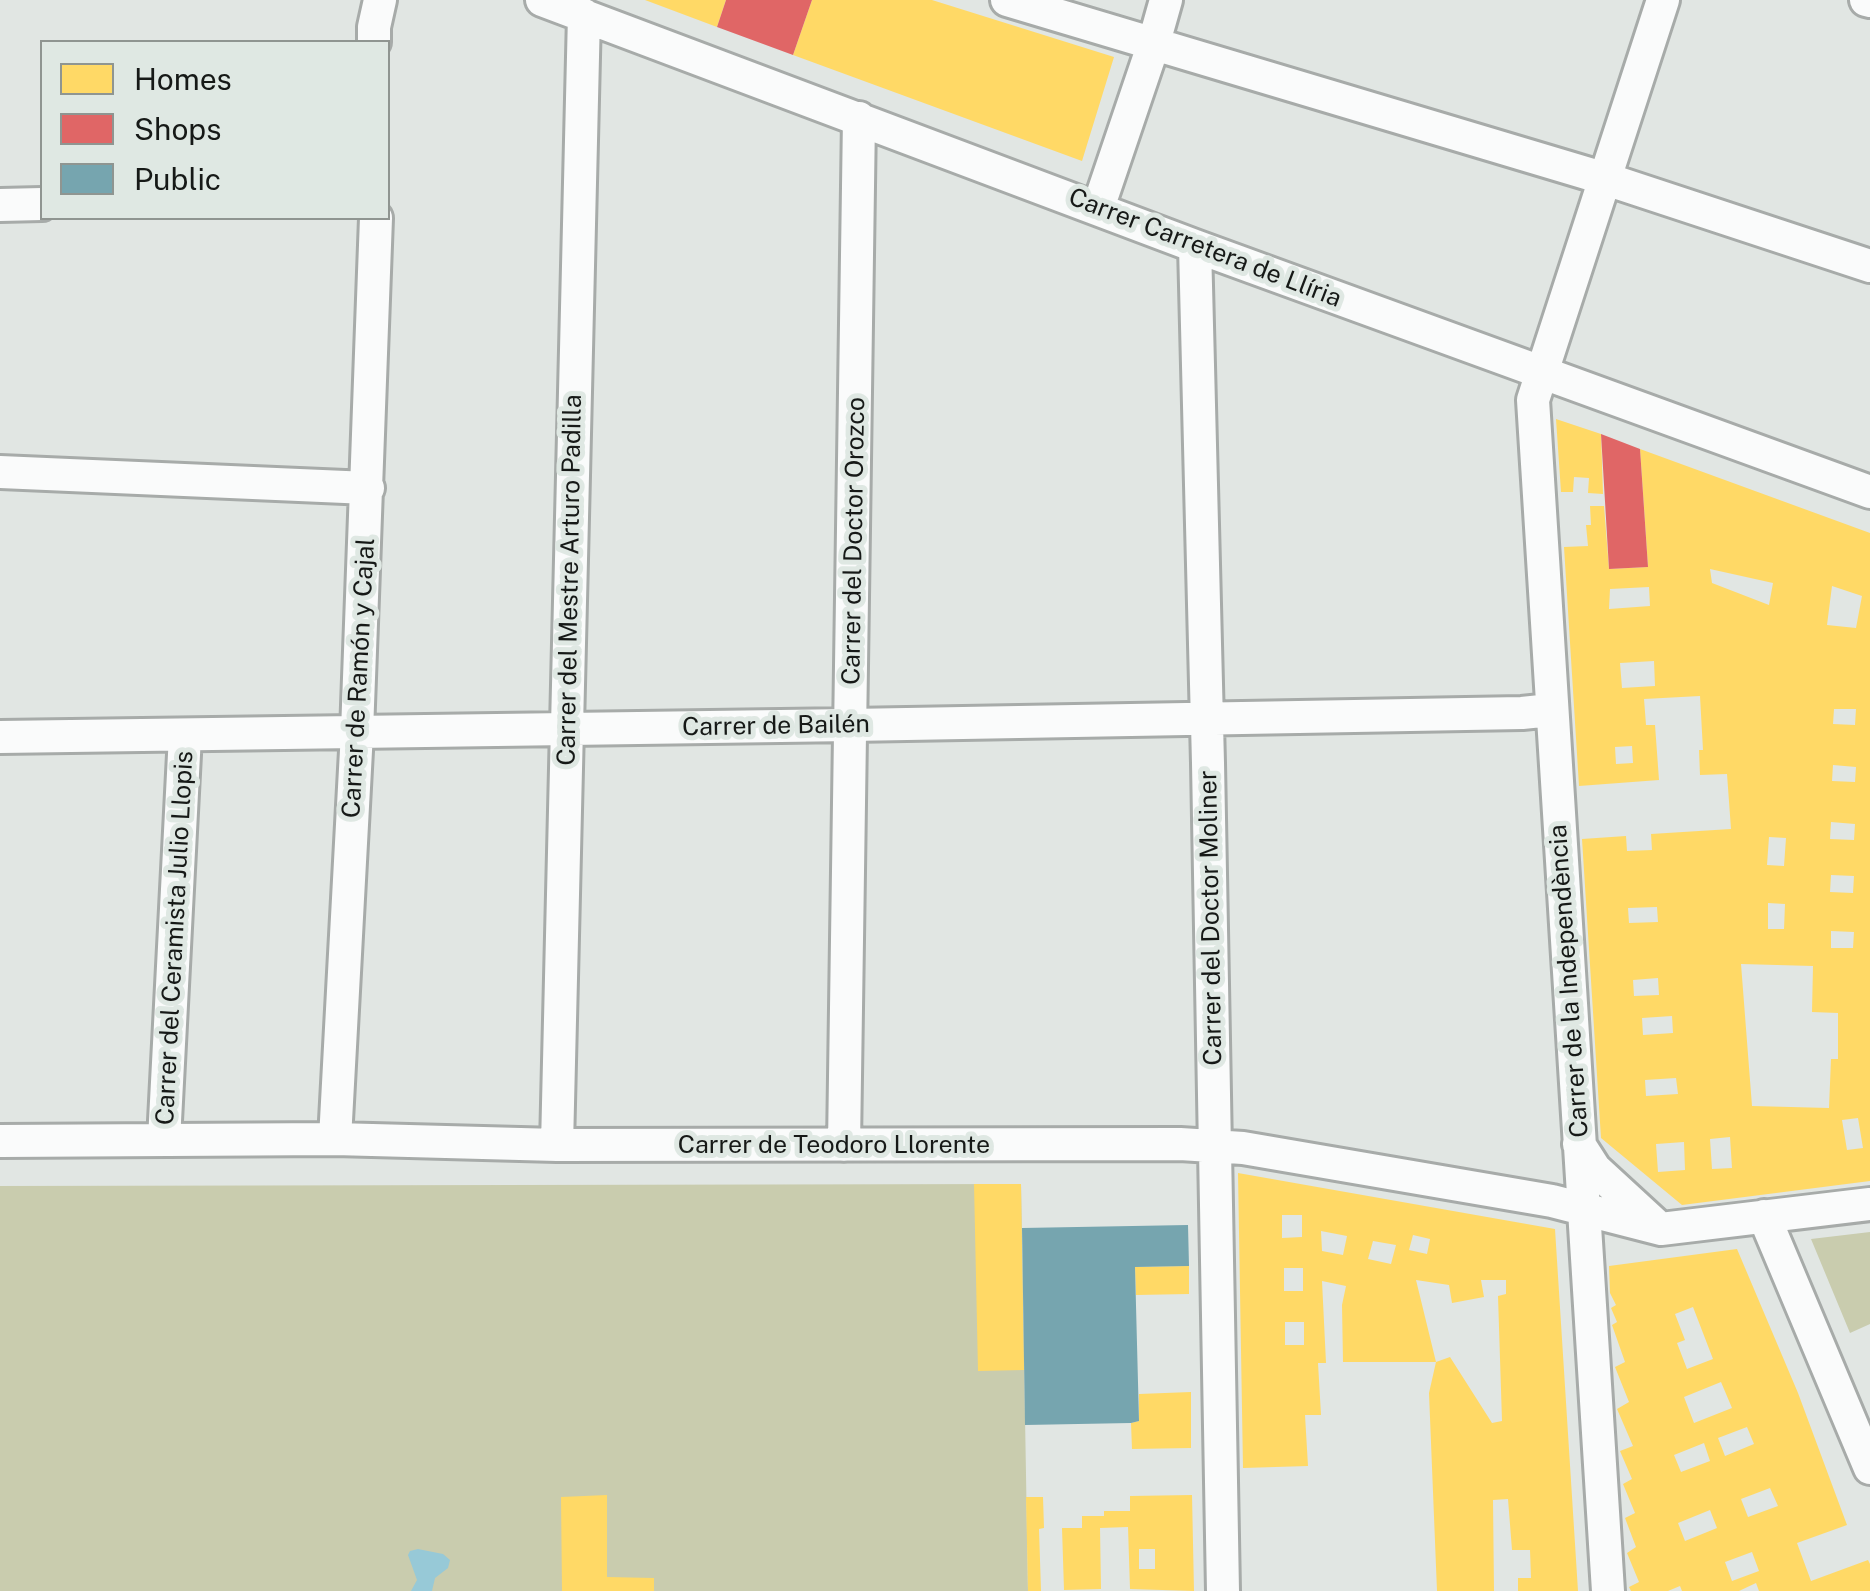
<!DOCTYPE html>
<meta charset="utf-8">
<style>
body{margin:0}
#map{position:relative;width:1870px;height:1591px;overflow:hidden;background:#e1e6e3;font-family:"Public Sans",sans-serif}
canvas{display:block}
.legend{position:absolute;left:40px;top:40px;width:350px;height:180px;box-sizing:border-box;background:#dfe8e3;border:2px solid #8f9591;margin:0;padding:12px 18px;list-style:none;font-size:30px;color:#161917}
.legend li{display:flex;align-items:center;gap:20px;height:50px}
.legend b{width:50px;border:2px solid #8f9591}
</style>
<div id="map">
<canvas width="1870" height="1591"></canvas>
<ul class="legend">
<li><b style="height:28px;background:#ffd966"></b>Homes</li>
<li><b style="height:28px;background:#e06666"></b>Shops</li>
<li><b style="height:28px;background:#76a5af"></b>Public</li>
</ul>
</div>
<script>
const g = document.querySelector('canvas').getContext('2d');
g.lineJoin = 'round';
function paint(path, color) {
  g.fillStyle = color;
  g.fill(path, 'evenodd');
}
function shape(rows) {
  const path = new Path2D();
  for (const r of rows) {
    path.moveTo(r[0], r[1]);
    for (let i = 2; i < r.length; i += 2) path.lineTo(r[i], r[i + 1]);
  }
  return path;
}
function trace(path, color, width, dash) {
  g.strokeStyle = color;
  g.lineWidth = width;
  g.lineCap = dash ? 'butt' : 'round';
  g.setLineDash(dash || []);
  g.stroke(path);
}
function write(font, color, halo, rows, align = 'center') {
  g.font = font + ' "Public Sans",sans-serif';
  g.lineWidth = 10;
  g.setLineDash([]);
  g.textBaseline = 'middle';
  g.strokeStyle = halo;
  g.fillStyle = color;
  for (const [text, x, y, turn = 0] of rows) {
    g.save();
    g.translate(x, y);
    g.rotate((+turn || 0) * Math.PI / 180);
    g.textAlign = isNaN(turn) ? turn : align;
    if (halo) g.strokeText(text, 0, 0);
    g.fillText(text, 0, 0);
    g.restore();
  }
}
const green = shape([
 [1021,1184,1028,1591,0,1591,0,1186],
 [1870,1232,1870,1324,1850,1333,1811,1239]
]);
const water = shape([
 [418,1549,443,1554,450,1560,448,1568,435,1578,432,1591,411,1591,417,1580,408,1555,410,1551]
]);
const homes = shape([
 [645,0,726,0,717,27],
 [812,0,932,0,1114,57,1082,161,793,55],
 [1556,419,1601,434,1603,494,1588,493,1589,478,1574,477,1573,492,1561,492],
 [1640,449,1870,533,1870,1181,1682,1205,1601,1138,1582,839,1626,836,1627,851,1652,850,1651,834,1731,829,1727,774,1700,775,1699,750,1703,750,1700,696,1644,699,1646,725,1655,725,1659,780,1579,786,1564,547,1588,546,1586,525,1591,525,1590,506,1604,506,1609,569,1648,567],
 [1710,569,1773,583,1769,605,1712,583],
 [1832,586,1862,596,1856,628,1827,625],
 [1649,587,1650,606,1609,609,1610,589],
 [1654,661,1655,686,1622,688,1620,663],
 [1834,709,1856,709,1855,725,1833,724],
 [1632,746,1633,763,1616,764,1615,747],
 [1833,765,1856,767,1855,782,1832,781],
 [1831,822,1855,824,1854,840,1830,839],
 [1769,837,1786,838,1784,866,1767,865],
 [1831,875,1854,876,1853,893,1830,892],
 [1768,903,1785,904,1784,929,1768,929],
 [1657,907,1658,922,1629,923,1628,908],
 [1831,931,1854,932,1853,948,1831,948],
 [1741,964,1813,966,1812,1012,1838,1013,1838,1059,1831,1059,1829,1108,1752,1106],
 [1658,978,1659,995,1634,996,1633,980],
 [1672,1016,1673,1033,1643,1035,1642,1018],
 [1676,1078,1678,1094,1646,1096,1645,1080],
 [1858,1118,1863,1148,1847,1150,1842,1120],
 [1730,1137,1732,1168,1712,1169,1710,1139],
 [1684,1142,1685,1170,1658,1172,1656,1144],
 [1238,1173,1555,1229,1578,1591,1518,1591,1518,1578,1531,1578,1530,1550,1512,1550,1508,1499,1493,1500,1494,1591,1437,1591,1429,1393,1436,1362,1343,1362,1342,1305,1346,1286,1322,1281,1326,1363,1318,1363,1321,1415,1305,1415,1308,1466,1243,1468],
 [1282,1215,1302,1215,1302,1237,1282,1238],
 [1321,1231,1347,1236,1343,1255,1322,1251],
 [1413,1235,1430,1239,1427,1254,1409,1250],
 [1373,1241,1396,1245,1391,1264,1368,1259],
 [1284,1268,1303,1268,1303,1291,1284,1291],
 [1416,1280,1449,1285,1452,1303,1484,1297,1481,1280,1506,1280,1506,1294,1498,1296,1502,1421,1492,1423,1450,1357,1436,1362],
 [1285,1322,1304,1322,1304,1345,1285,1345],
 [974,1184,1021,1184,1024,1370,978,1371],
 [1737,1249,1798,1393,1847,1525,1797,1543,1811,1581,1868,1560,1870,1564,1870,1591,1759,1591,1756,1583,1739,1591,1682,1591,1680,1586,1668,1591,1631,1591,1629,1587,1639,1582,1627,1553,1636,1547,1625,1518,1635,1513,1623,1484,1632,1479,1620,1451,1633,1446,1617,1409,1629,1402,1615,1367,1625,1362,1612,1325,1617,1322,1611,1308,1616,1305,1610,1293,1609,1266],
 [1693,1307,1713,1359,1687,1369,1677,1343,1685,1340,1675,1314],
 [1721,1382,1732,1408,1694,1423,1684,1397],
 [1747,1427,1754,1444,1725,1456,1718,1438],
 [1704,1443,1710,1461,1681,1472,1674,1455],
 [1770,1488,1778,1506,1748,1517,1741,1499],
 [1710,1510,1717,1528,1685,1541,1678,1523],
 [1752,1552,1759,1571,1732,1581,1725,1562],
 [1189,1266,1189,1294,1136,1295,1135,1267],
 [1191,1392,1191,1448,1132,1449,1131,1423,1139,1421,1139,1394],
 [607,1495,607,1577,654,1578,654,1591,562,1591,561,1497],
 [1192,1495,1194,1591,1130,1589,1128,1527,1100,1528,1101,1589,1064,1590,1062,1528,1082,1528,1082,1516,1104,1516,1104,1511,1130,1511,1130,1496],
 [1139,1549,1155,1549,1155,1569,1139,1569],
 [1026,1497,1043,1497,1044,1528,1039,1529,1041,1591,1028,1591]
]);
const shops = shape([
 [726,0,812,0,793,55,717,27],
 [1601,434,1640,449,1648,567,1609,569]
]);
const public = shape([
 [1188,1225,1189,1266,1135,1267,1139,1421,1131,1423,1025,1425,1022,1228]
]);
const minor = shape([
 [542,0,1195,246,1870,492],
 [1007,0,1606,179,1870,266],
 [1866,0,1870,1],
 [374,42,374,27,380,0],
 [0,205,42,204],
 [1098,208,1153,46,1166,0],
 [1195,246,1208,763,1223,1591],
 [0,472,368,488],
 [0,737,851,725,1522,713,1551,710],
 [335,1139,357,732,376,218],
 [164,1140,185,735],
 [0,1141,335,1139,557,1145,1180,1144,1243,1148,1552,1201,1661,1229,1870,1204],
 [1579,1144,1595,1169,1657,1226],
 [557,1145,584,15],
 [844,1145,859,118],
 [1764,1216,1870,1468],
 [1608,1591,1533,400,1663,0]
]);
const streetNames = [
 ["Carrer Carretera de Llíria",1205,248,21],
 ["Carrer del Doctor Orozco",854,541,-89],
 ["Carrer del Mestre Arturo Padilla",570,580,-89],
 ["Carrer de Ramón y Cajal",359,678,-87],
 ["Carrer de Bailén",776,726,-1],
 ["Carrer del Doctor Moliner",1211,918,-91],
 ["Carrer del Ceramista Julio Llopis",175,938,-87],
 ["Carrer de la Independència",1569,981,-94],
 ["Carrer de Teodoro Llorente",834,1145]
];
paint(green, '#c9ccae');
paint(water, '#97c9d7');
paint(homes, '#ffd966');
paint(shops, '#e06666');
paint(public, '#76a5af');
trace(minor, '#a7aba9', 38);
trace(minor, '#fafbfb', 32);
write('25px', '#161917', '#dfe8e3', streetNames);
</script>
